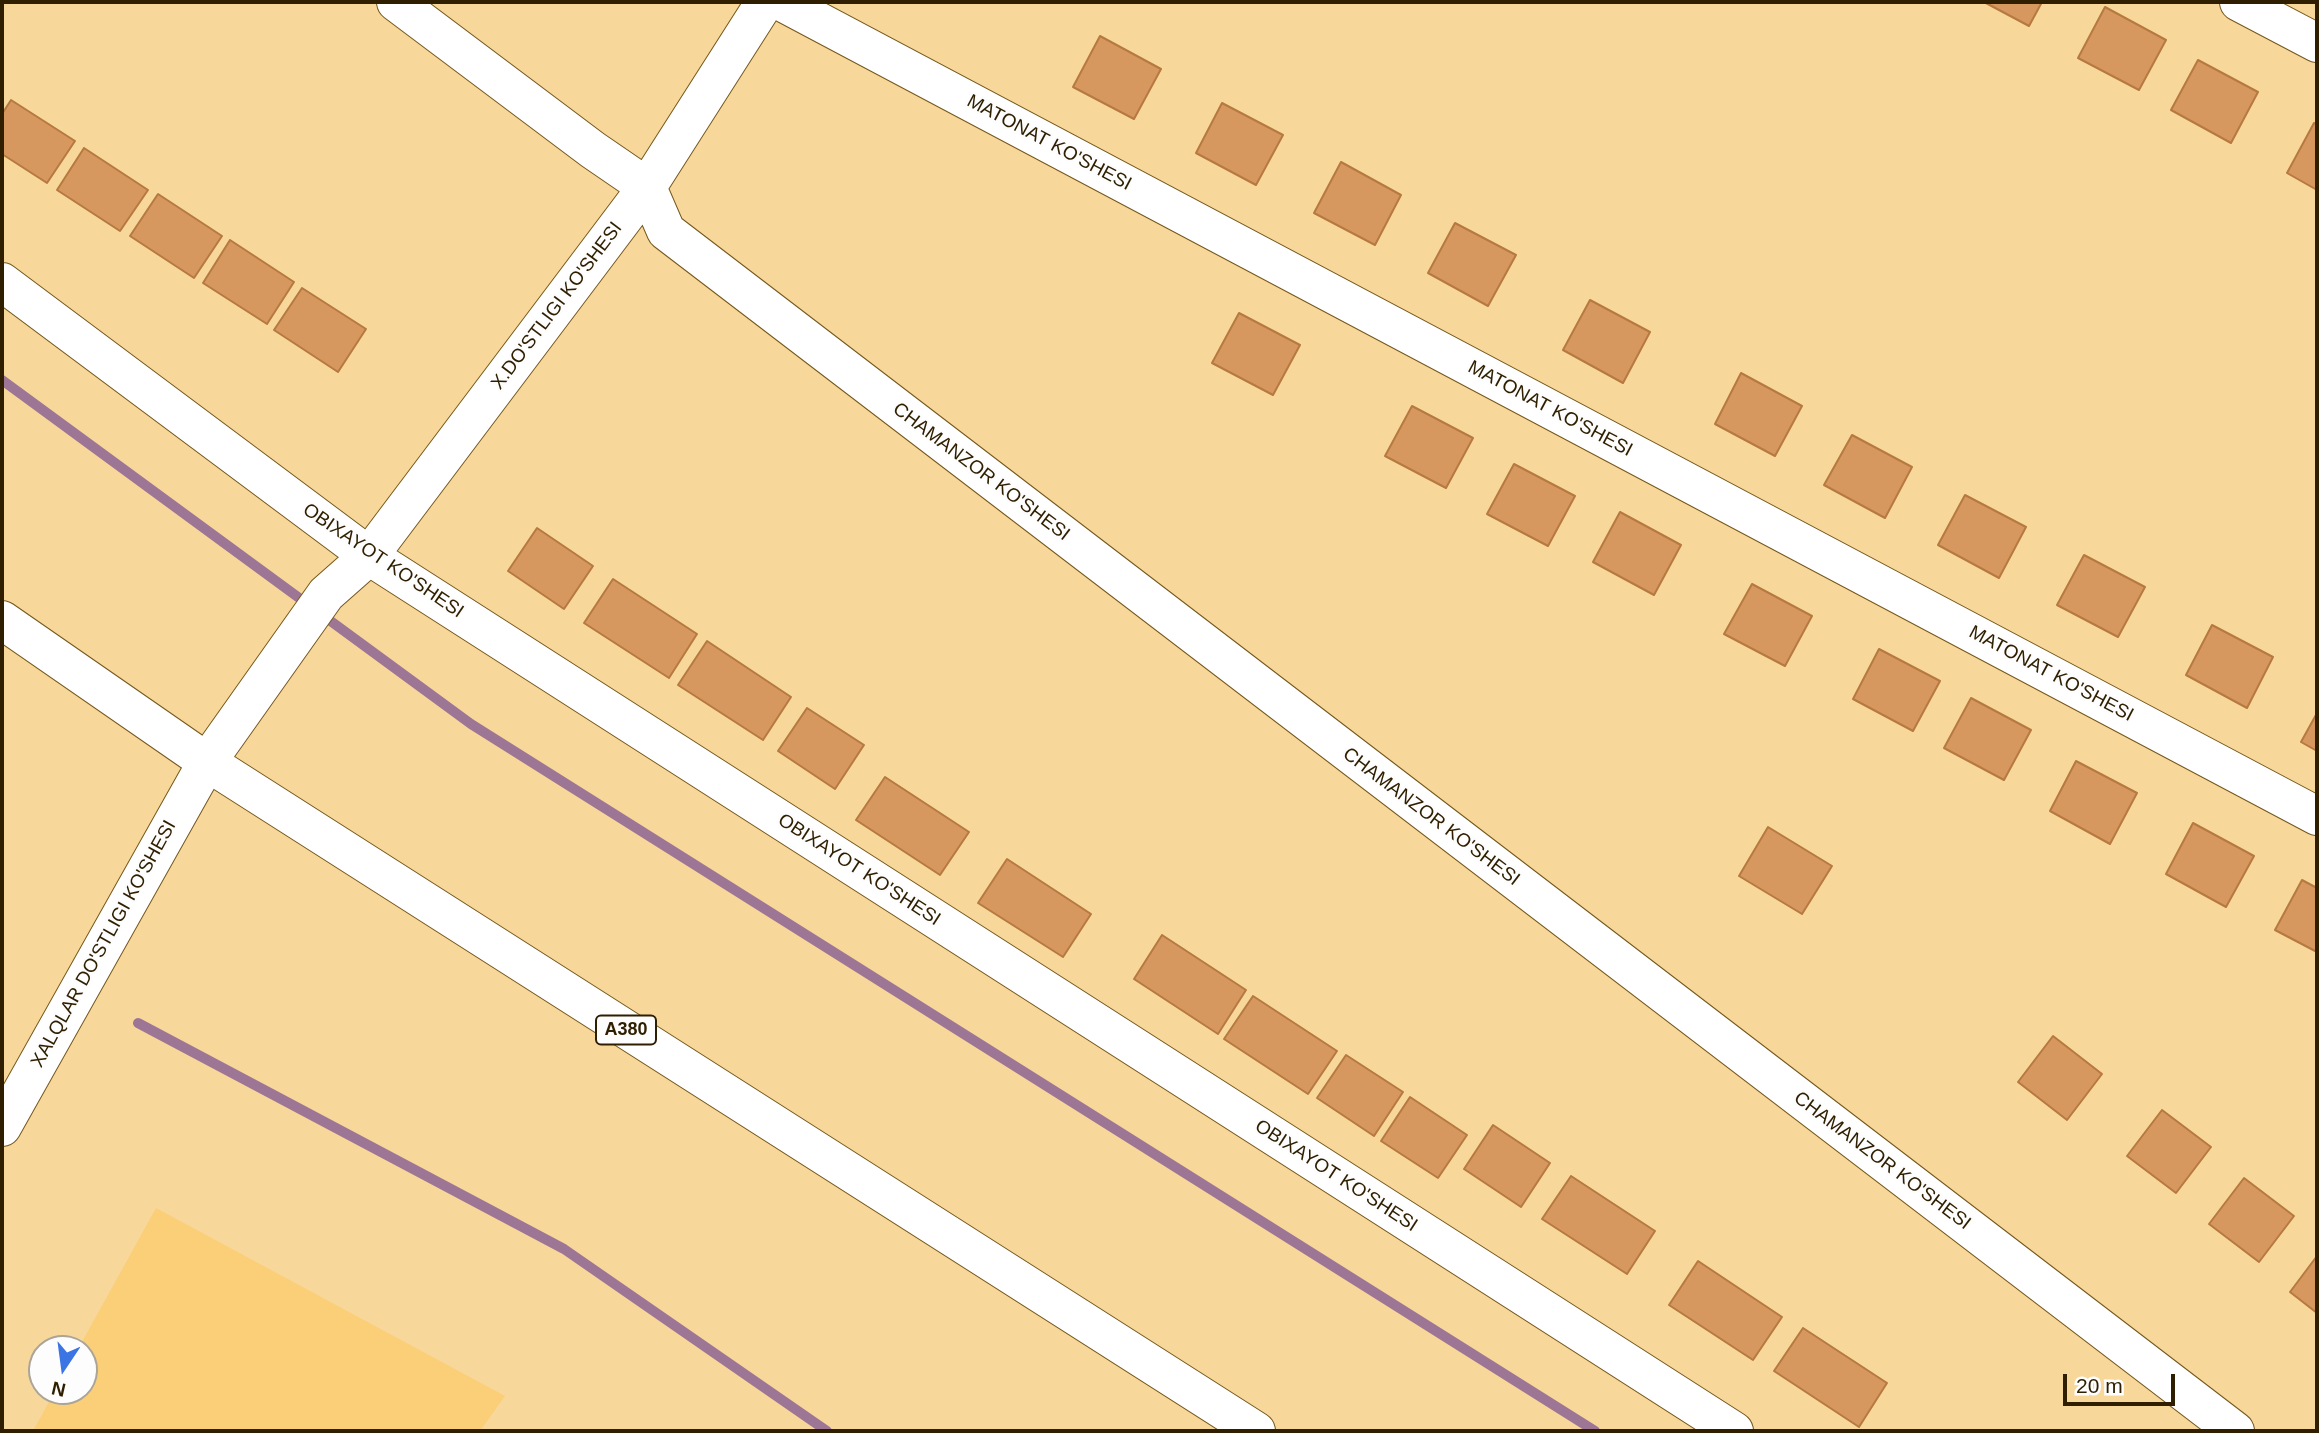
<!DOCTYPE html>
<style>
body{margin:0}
#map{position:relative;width:2319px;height:1433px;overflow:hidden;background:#f8d79b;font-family:Arial,sans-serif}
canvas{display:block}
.frame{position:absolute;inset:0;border:4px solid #2f1f00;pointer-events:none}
.north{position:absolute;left:28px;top:1335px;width:70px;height:70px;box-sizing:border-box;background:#fdfdfd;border:2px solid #aba498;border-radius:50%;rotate:193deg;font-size:19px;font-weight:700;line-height:28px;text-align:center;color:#2f1f00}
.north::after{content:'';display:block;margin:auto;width:24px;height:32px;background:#3b74e3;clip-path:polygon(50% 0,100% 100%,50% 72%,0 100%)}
.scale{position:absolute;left:2063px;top:1374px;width:112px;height:32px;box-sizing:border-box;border:4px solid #2f1f00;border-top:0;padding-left:9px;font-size:21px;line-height:24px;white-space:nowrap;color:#2f1f00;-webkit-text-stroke:5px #fdfdfd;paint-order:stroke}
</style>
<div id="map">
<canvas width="2319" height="1433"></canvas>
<div class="frame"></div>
<div class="north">N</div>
<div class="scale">20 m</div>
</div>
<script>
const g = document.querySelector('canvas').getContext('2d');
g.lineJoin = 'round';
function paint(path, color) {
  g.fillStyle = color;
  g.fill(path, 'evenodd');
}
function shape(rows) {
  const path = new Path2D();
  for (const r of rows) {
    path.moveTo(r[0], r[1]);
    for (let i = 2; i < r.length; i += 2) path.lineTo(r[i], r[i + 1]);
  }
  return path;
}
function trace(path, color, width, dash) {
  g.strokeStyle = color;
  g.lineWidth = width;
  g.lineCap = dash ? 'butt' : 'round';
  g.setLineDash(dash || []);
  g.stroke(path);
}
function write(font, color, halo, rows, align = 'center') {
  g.font = font + ' Arial,sans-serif';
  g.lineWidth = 5;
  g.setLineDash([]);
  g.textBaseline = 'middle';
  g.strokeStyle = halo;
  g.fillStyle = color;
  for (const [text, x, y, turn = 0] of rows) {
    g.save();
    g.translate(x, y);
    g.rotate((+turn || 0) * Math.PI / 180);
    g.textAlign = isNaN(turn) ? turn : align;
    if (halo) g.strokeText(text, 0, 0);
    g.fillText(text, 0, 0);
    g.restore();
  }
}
const built = shape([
 [156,1208,505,1396,480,1431,33,1431,55,1391,84,1391,84,1349,78,1349]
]);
const stream = shape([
 [2,380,471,724,1595,1431],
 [138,1023,564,1249,827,1431]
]);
const building = shape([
 [1984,2,2042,2,2029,26,1984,2],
 [2105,7,2166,40,2139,90,2078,58,2105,7],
 [1100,36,1161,69,1134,119,1073,87,1100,36],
 [2198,60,2258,92,2231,143,2171,110,2198,60],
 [11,100,75,141,47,183,2,154,2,114,11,100],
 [1222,103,1283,135,1256,185,1196,153,1222,103],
 [2314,123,2317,125,2317,190,2287,173,2314,123],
 [84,148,148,190,120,231,57,190,84,148],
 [1341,162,1401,195,1375,245,1314,213,1341,162],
 [158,194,222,236,194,278,130,236,158,194],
 [1455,223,1516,255,1488,306,1428,273,1455,223],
 [230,240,294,282,267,324,203,283,230,240],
 [302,288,366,329,338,372,274,330,302,288],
 [1590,300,1650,332,1623,383,1563,350,1590,300],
 [1239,313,1300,345,1273,395,1212,363,1239,313],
 [1741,373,1802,406,1775,456,1715,424,1741,373],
 [1412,406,1473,438,1446,488,1385,456,1412,406],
 [1852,435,1912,467,1885,518,1824,485,1852,435],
 [1514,464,1575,496,1548,546,1487,514,1514,464],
 [1965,495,2026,527,1999,578,1938,545,1965,495],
 [1620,512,1681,545,1654,595,1593,562,1620,512],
 [537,528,593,566,564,609,508,571,537,528],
 [2084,555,2145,587,2118,637,2057,605,2084,555],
 [613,579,697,634,669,678,584,623,613,579],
 [1752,584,1812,616,1785,666,1724,634,1752,584],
 [2212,625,2273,657,2247,708,2186,675,2212,625],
 [707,641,791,697,763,740,678,685,707,641],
 [1879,649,1940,681,1913,731,1853,699,1879,649],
 [1971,698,2031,730,2004,780,1944,748,1971,698],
 [807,708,864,745,835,789,778,751,807,708],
 [2317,713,2317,751,2301,742,2317,713],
 [2076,761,2137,793,2110,844,2050,811,2076,761],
 [885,777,969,832,940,875,856,820,885,777],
 [2193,823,2254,856,2226,907,2166,874,2193,823],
 [1768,827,1832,866,1802,914,1739,876,1768,827],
 [1007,859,1091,914,1063,957,978,903,1007,859],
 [2302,880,2317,888,2317,952,2275,930,2302,880],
 [1162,935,1246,990,1218,1034,1134,979,1162,935],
 [1253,996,1337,1051,1308,1094,1224,1039,1253,996],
 [2053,1036,2102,1074,2067,1120,2018,1082,2053,1036],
 [1346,1055,1403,1092,1374,1136,1317,1098,1346,1055],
 [1410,1097,1467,1135,1438,1178,1381,1141,1410,1097],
 [2162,1110,2211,1147,2176,1193,2127,1156,2162,1110],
 [1493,1125,1550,1163,1521,1207,1464,1169,1493,1125],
 [1571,1176,1655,1231,1627,1274,1542,1219,1571,1176],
 [2244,1178,2294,1216,2259,1262,2209,1224,2244,1178],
 [2317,1256,2317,1313,2290,1292,2317,1256],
 [1698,1261,1782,1317,1753,1360,1669,1305,1698,1261],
 [1803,1328,1887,1383,1859,1427,1774,1371,1803,1328]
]);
const street = shape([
 [396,2,593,150,647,187,666,231,2235,1431],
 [782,2,2317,816],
 [2239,2,2317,43],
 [2,282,369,556,1734,1431],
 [207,762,326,594,369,556,647,187,765,2]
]);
const secondary = shape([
 [2,1127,207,762]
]);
const highway = shape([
 [2,620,207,762,1256,1431]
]);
const shields = [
 [626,1030,60]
];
const shieldNames = [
 ["A380",626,1030]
];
const streetNames = [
 ["MATONAT KO'SHESI",1049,143,28],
 ["X.DO'STLIGI KO'SHESI",557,306,-53],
 ["MATONAT KO'SHESI",1550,409,28],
 ["CHAMANZOR KO'SHESI",981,472,37],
 ["OBIXAYOT KO'SHESI",383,561,34],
 ["MATONAT KO'SHESI",2051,674,28],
 ["CHAMANZOR KO'SHESI",1431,817,37],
 ["OBIXAYOT KO'SHESI",859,870,33],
 ["XALQLAR DO'STLIGI KO'SHESI",104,944,-61],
 ["CHAMANZOR KO'SHESI",1882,1161,37],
 ["OBIXAYOT KO'SHESI",1336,1176,33]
];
paint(built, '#fbce78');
trace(stream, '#9e7695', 10);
paint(building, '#d7985f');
trace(building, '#b67940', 2);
trace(street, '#75581c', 40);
trace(secondary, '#75581c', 40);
trace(highway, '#75581c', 40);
trace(street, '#fff', 38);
trace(secondary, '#fff', 38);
trace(highway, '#fff', 38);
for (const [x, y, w] of shields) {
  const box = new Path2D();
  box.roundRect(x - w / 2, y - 14.5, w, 29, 5);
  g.fillStyle = '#fdfdfd';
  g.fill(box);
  trace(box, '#2f1f00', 2);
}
write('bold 18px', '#2f1f00', null, shieldNames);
write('19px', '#2f1f00', '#fdfdfd', streetNames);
</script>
